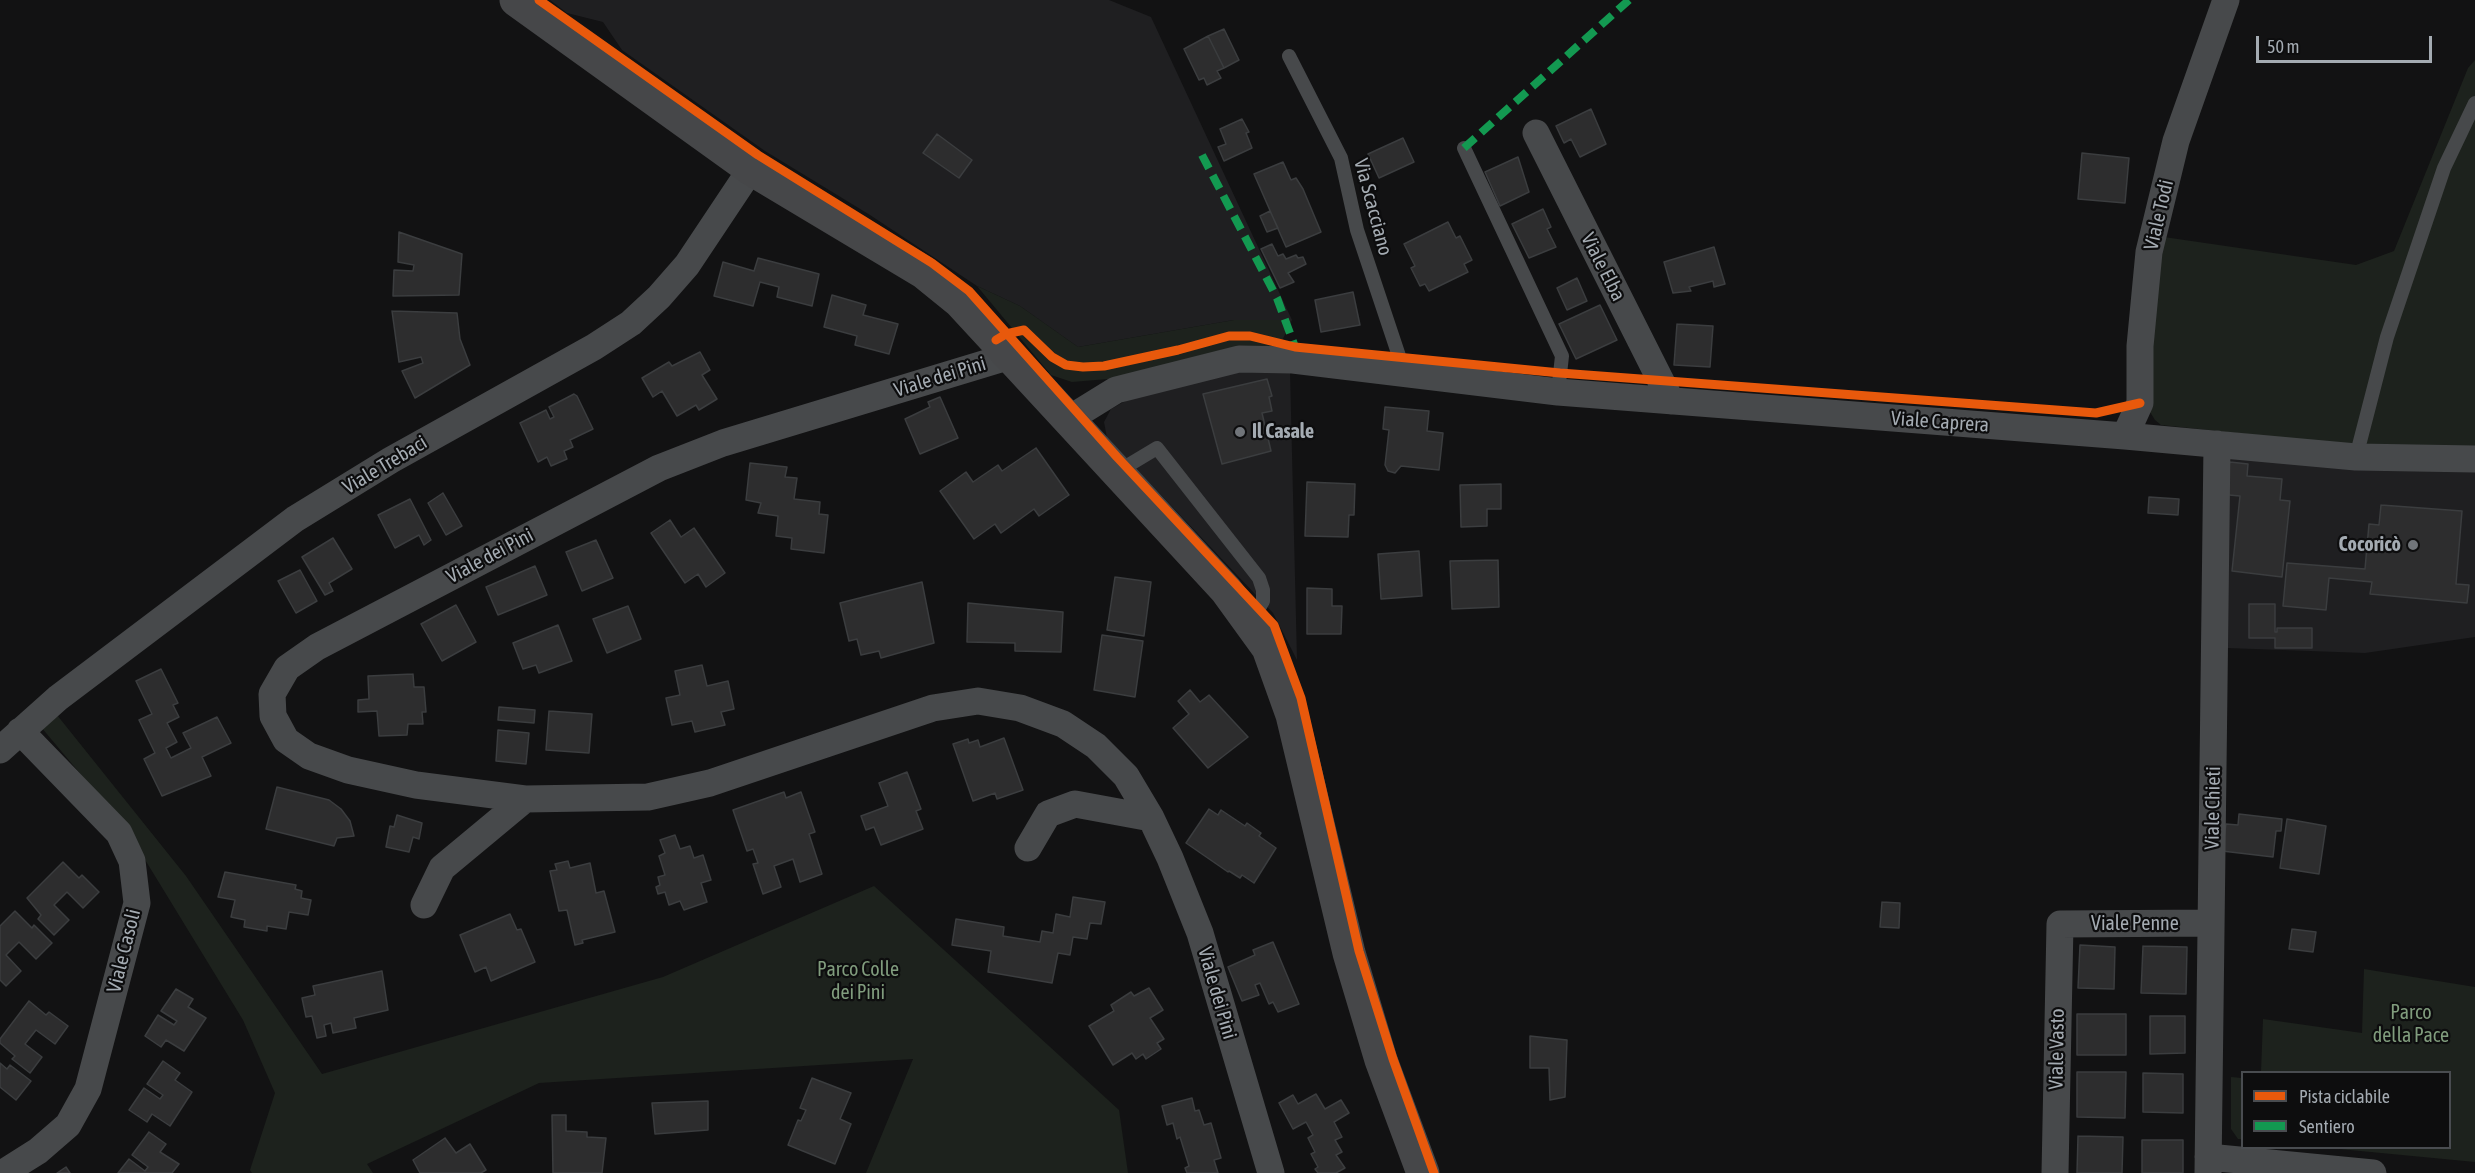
<!DOCTYPE html>
<meta charset="utf-8">
<style>
body{margin:0}
#map{position:relative;width:2475px;height:1173px;overflow:hidden;background:#121213;font-family:"Asap Condensed",sans-serif}
canvas{display:block}
.legend{position:absolute;left:2241px;top:1071px;width:210px;height:78px;box-sizing:border-box;background:#0d0d0e;border:2px solid #494c50;margin:0;padding:8px 10px;list-style:none;font-size:18px;color:#a4abb2}
.legend li{display:flex;align-items:center;gap:12px;height:30px}
.legend b{width:30px;border:2px solid #494c50}
.scale{position:absolute;left:2256px;top:36px;width:176px;height:27px;box-sizing:border-box;border:3px solid #a4abb2;border-top:0;padding-left:8px;font-size:18px;line-height:21px;white-space:nowrap;color:#a4abb2;-webkit-text-stroke:4px #0d0d0e;paint-order:stroke}
</style>
<div id="map">
<canvas width="2475" height="1173"></canvas>
<ul class="legend">
<li><b style="height:8px;background:#e8590c"></b>Pista ciclabile</li>
<li><b style="height:8px;background:#139951"></b>Sentiero</li>
</ul>
<div class="scale">50 m</div>
</div>
<script>
const g = document.querySelector('canvas').getContext('2d');
g.lineJoin = 'round';
function paint(path, color) {
  g.fillStyle = color;
  g.fill(path, 'evenodd');
}
function shape(rows) {
  const path = new Path2D();
  for (const r of rows) {
    path.moveTo(r[0], r[1]);
    for (let i = 2; i < r.length; i += 2) path.lineTo(r[i], r[i + 1]);
  }
  return path;
}
function trace(path, color, width, dash) {
  g.strokeStyle = color;
  g.lineWidth = width;
  g.lineCap = dash ? 'butt' : 'round';
  g.setLineDash(dash || []);
  g.stroke(path);
}
function write(font, color, halo, rows, align = 'center') {
  g.font = font + ' "Asap Condensed",sans-serif';
  g.lineWidth = 4.5;
  g.setLineDash([]);
  g.textBaseline = 'middle';
  g.strokeStyle = halo;
  g.fillStyle = color;
  for (const [text, x, y, turn = 0] of rows) {
    g.save();
    g.translate(x, y);
    g.rotate((+turn || 0) * Math.PI / 180);
    g.textAlign = isNaN(turn) ? turn : align;
    if (halo) g.strokeText(text, 0, 0);
    g.fillText(text, 0, 0);
    g.restore();
  }
}
const built = shape([
 [550,0,1109,0,1151,17,1292,320,1234,320,1078,347,1020,306,977,286,870,215,765,151,622,50,603,22,567,13],
 [1236,369,1290,371,1297,660,1273,613,1107,438,1104,422,1111,409,1138,394],
 [2223,455,2475,468,2475,637,2365,653,2227,648]
]);
const green = shape([
 [2475,60,2475,449,2378,448,2161,425,2155,420,2150,412,2157,236,2356,265,2394,251,2468,68],
 [977,286,1020,306,1078,347,1234,320,1292,320,1279,347,1108,379,1072,382,1051,375],
 [57,715,186,876,322,1074,663,977,874,886,1119,1110,1128,1173,866,1173,913,1059,539,1083,367,1164,373,1173,252,1173,250,1170,275,1093,243,1020,125,827,41,727],
 [2364,969,2475,987,2475,1162,2329,1148,2450,1148,2450,1072,2261,1072,2263,1019,2362,1033],
 [2231,1077,2242,1078,2242,1139,2238,1139,2231,1129]
]);
const building = shape([
 [1224,29,1239,60,1224,68,1208,36,1224,29],
 [1208,36,1224,68,1217,71,1221,78,1207,85,1204,78,1199,80,1184,49,1208,36],
 [1591,109,1606,144,1580,157,1571,139,1564,143,1556,126,1591,109],
 [1242,119,1249,132,1246,133,1252,148,1224,161,1218,147,1226,144,1220,129,1242,119],
 [937,134,972,160,959,178,923,153,937,134],
 [1403,138,1414,162,1379,178,1368,154,1403,138],
 [2082,153,2129,158,2125,203,2078,199,2082,153],
 [1518,157,1529,192,1500,206,1485,172,1518,157],
 [1283,162,1291,180,1296,178,1303,189,1321,232,1286,247,1254,174,1283,162],
 [1543,209,1551,227,1547,229,1556,247,1529,258,1512,224,1543,209],
 [1270,211,1278,228,1267,232,1260,216,1270,211],
 [1448,222,1456,238,1460,236,1472,260,1464,264,1468,272,1429,291,1425,284,1420,286,1411,268,1415,266,1404,244,1448,222],
 [399,232,462,254,459,295,393,296,394,270,413,271,414,265,398,262,399,232],
 [1272,244,1278,256,1283,254,1286,259,1296,255,1298,258,1303,257,1306,264,1288,273,1294,282,1280,288,1261,249,1272,244],
 [1714,247,1725,284,1714,287,1713,281,1689,287,1691,291,1673,293,1664,262,1714,247],
 [758,258,819,274,812,306,777,297,779,287,760,282,753,306,714,296,723,262,754,271,758,258],
 [1577,278,1587,301,1567,310,1557,288,1577,278],
 [1353,292,1360,325,1321,332,1315,300,1353,292],
 [832,295,866,305,863,315,898,324,889,354,855,345,857,336,824,327,832,295],
 [1600,305,1617,340,1576,359,1559,324,1600,305],
 [392,311,457,313,460,339,470,365,415,398,402,371,423,363,421,357,399,362,392,311],
 [1677,324,1713,326,1710,367,1674,365,1677,324],
 [700,352,710,370,702,375,717,399,699,410,696,405,677,416,662,391,653,397,642,378,669,362,672,366,700,352],
 [1267,379,1272,396,1269,397,1272,411,1262,413,1271,451,1222,464,1203,394,1267,379],
 [574,394,577,396,593,429,570,440,573,447,564,451,567,459,551,466,547,457,538,462,520,423,546,410,550,419,554,417,549,407,574,394],
 [940,397,958,438,920,454,905,419,930,407,928,402,940,397],
 [1385,407,1429,411,1427,431,1443,433,1439,470,1401,466,1395,473,1388,471,1385,465,1389,430,1383,429,1385,407],
 [1036,448,1069,495,1039,516,1034,509,1001,533,995,524,974,539,940,491,966,472,973,482,998,465,1002,471,1036,448],
 [2230,462,2248,464,2247,476,2282,479,2280,500,2290,501,2282,577,2232,571,2240,496,2218,494,2230,462],
 [750,463,787,467,785,477,797,478,794,499,820,502,819,514,828,515,824,553,791,549,792,538,776,536,778,516,758,513,761,503,746,500,750,463],
 [1307,482,1355,484,1354,515,1349,515,1348,537,1305,536,1307,482],
 [1501,484,1501,509,1487,509,1487,526,1461,527,1460,485,1501,484],
 [443,493,462,526,446,535,428,503,443,493],
 [2149,497,2179,499,2178,515,2148,513,2149,497],
 [410,499,431,540,424,545,419,535,395,548,378,515,410,499],
 [2381,505,2462,511,2456,584,2469,585,2467,603,2370,594,2372,582,2329,578,2326,610,2283,606,2287,563,2365,569,2369,524,2379,525,2381,505],
 [670,520,681,537,694,528,725,573,706,587,698,574,685,583,651,533,670,520],
 [333,538,352,569,329,583,333,591,325,595,302,557,333,538],
 [596,540,613,578,582,591,566,552,596,540],
 [1419,551,1422,596,1381,599,1378,554,1419,551],
 [1498,560,1499,607,1452,609,1450,561,1498,560],
 [535,566,547,595,498,615,486,587,535,566],
 [300,570,317,601,296,613,278,581,300,570],
 [1115,577,1151,582,1144,636,1107,630,1115,577],
 [922,582,934,643,881,658,879,651,861,655,857,639,849,641,840,603,922,582],
 [1307,588,1332,589,1332,606,1342,606,1341,634,1307,634,1307,588],
 [968,603,1063,612,1061,652,1015,651,1015,643,967,642,968,603],
 [2249,604,2275,604,2275,632,2277,632,2277,628,2312,628,2312,648,2275,648,2275,638,2249,638,2249,604],
 [456,605,476,642,442,661,421,624,456,605],
 [628,606,641,639,607,653,593,619,628,606],
 [558,625,572,661,539,673,536,665,523,669,513,643,558,625],
 [1102,635,1143,641,1135,697,1094,690,1102,635],
 [702,665,707,686,728,681,734,709,721,712,725,725,695,732,692,721,672,725,666,698,680,695,675,671,702,665],
 [161,669,178,703,173,705,179,717,167,723,177,742,166,748,171,758,191,748,183,733,217,717,231,743,202,757,211,776,162,796,144,759,155,753,139,720,152,714,136,681,161,669],
 [413,674,414,687,424,687,426,712,422,712,423,724,408,724,407,735,379,736,377,711,358,712,358,700,369,699,368,676,413,674],
 [1190,690,1200,702,1209,695,1248,737,1208,768,1173,728,1189,714,1178,701,1190,690],
 [499,707,535,710,534,723,498,720,499,707],
 [549,711,592,714,589,753,546,750,549,711],
 [498,730,529,733,526,764,496,761,498,730],
 [1004,738,1023,790,997,799,995,793,973,801,953,744,968,739,969,743,978,740,980,747,1004,738],
 [907,772,921,809,916,811,923,829,881,845,874,827,866,830,861,816,888,806,879,783,907,772],
 [277,787,329,800,341,809,350,821,354,836,337,838,334,846,266,829,277,787],
 [784,792,786,798,801,792,815,832,809,834,822,874,800,882,793,859,774,866,781,887,763,894,753,864,758,863,753,849,747,851,733,810,784,792],
 [1209,809,1218,815,1221,810,1245,826,1247,823,1261,833,1259,836,1276,848,1254,883,1242,875,1240,878,1229,871,1228,872,1186,843,1209,809],
 [2239,814,2282,819,2281,831,2276,831,2273,857,2222,851,2226,824,2238,825,2239,814],
 [397,815,422,823,419,839,413,837,409,852,386,847,390,826,394,827,397,815],
 [2287,819,2326,826,2319,874,2280,868,2287,819],
 [675,835,680,849,690,846,694,858,703,855,711,880,701,883,707,902,684,910,680,901,669,905,665,892,658,894,656,887,660,885,658,877,665,875,659,856,665,853,660,840,675,835],
 [568,861,570,868,590,863,596,893,604,891,615,932,582,940,583,943,575,945,567,910,559,911,550,871,557,870,555,864,568,861],
 [63,862,79,878,82,875,99,892,83,908,67,892,54,905,69,920,54,935,38,919,41,915,27,898,63,862],
 [225,872,296,885,295,889,302,891,301,898,311,900,308,915,289,912,286,929,267,926,267,931,244,927,245,920,231,917,235,900,218,897,225,872],
 [1073,897,1105,902,1101,924,1090,923,1087,939,1073,937,1070,955,1058,953,1052,983,988,972,991,951,952,945,956,919,1004,927,1003,936,1040,942,1042,931,1053,933,1056,914,1070,917,1073,897],
 [1882,902,1900,903,1899,928,1880,927,1882,902],
 [15,911,32,928,34,925,52,943,36,959,19,942,6,955,21,971,6,986,0,980,0,926,15,911],
 [510,914,517,930,521,929,535,962,491,981,486,967,475,972,460,935,510,914],
 [2292,929,2316,932,2313,952,2289,949,2292,929],
 [1273,942,1299,1004,1278,1012,1273,1002,1269,1004,1260,983,1255,985,1259,995,1242,1001,1228,967,1255,955,1253,950,1273,942],
 [2080,945,2115,947,2114,989,2078,988,2080,945],
 [2143,946,2187,947,2186,994,2141,993,2143,946],
 [382,971,388,1010,354,1018,356,1028,333,1033,331,1023,324,1025,326,1036,317,1038,312,1016,306,1017,302,998,315,995,313,986,382,971],
 [1149,988,1163,1010,1150,1018,1164,1039,1157,1043,1161,1049,1146,1059,1143,1054,1136,1059,1132,1053,1113,1065,1089,1026,1114,1011,1111,1005,1131,992,1134,996,1149,988],
 [176,989,193,999,188,1007,206,1018,184,1051,166,1040,161,1047,145,1036,158,1015,174,1025,177,1021,161,1011,176,989],
 [29,1001,46,1015,49,1012,68,1026,55,1044,36,1030,25,1044,42,1057,30,1073,12,1059,15,1056,0,1043,0,1039,29,1001],
 [2077,1014,2126,1014,2126,1055,2077,1055,2077,1014],
 [2150,1016,2185,1016,2185,1053,2150,1054,2150,1016],
 [1530,1036,1567,1040,1565,1097,1550,1100,1549,1068,1530,1068,1530,1036],
 [163,1061,180,1073,175,1080,192,1092,170,1126,152,1114,147,1122,129,1110,144,1088,160,1099,163,1095,147,1084,163,1061],
 [0,1063,7,1069,10,1065,31,1081,16,1100,0,1087,0,1063],
 [2077,1072,2126,1072,2125,1118,2077,1117,2077,1072],
 [2143,1073,2183,1074,2183,1113,2143,1112,2143,1073],
 [812,1078,851,1093,840,1119,851,1124,835,1164,788,1145,798,1120,801,1121,806,1110,800,1108,812,1078],
 [1316,1094,1325,1109,1341,1100,1349,1113,1334,1122,1342,1137,1335,1140,1342,1152,1336,1155,1345,1168,1336,1173,1318,1173,1315,1169,1318,1167,1311,1154,1315,1152,1308,1138,1313,1135,1306,1122,1293,1129,1279,1103,1293,1095,1298,1104,1316,1094],
 [1192,1098,1195,1111,1199,1110,1204,1125,1211,1123,1221,1158,1214,1160,1218,1173,1187,1173,1185,1168,1189,1166,1180,1137,1177,1139,1173,1123,1167,1125,1162,1106,1192,1098],
 [708,1101,708,1130,655,1134,652,1103,708,1101],
 [552,1115,566,1115,566,1131,587,1132,587,1137,606,1138,602,1173,553,1173,552,1115],
 [149,1132,166,1144,160,1152,179,1164,172,1173,118,1173,129,1159,145,1171,148,1167,132,1155,149,1132],
 [2078,1136,2123,1137,2122,1173,2077,1173,2078,1136],
 [445,1138,456,1153,470,1144,486,1170,481,1173,420,1173,413,1160,445,1138],
 [2142,1140,2183,1140,2183,1173,2142,1173,2142,1140],
 [66,1167,70,1173,57,1173,66,1167]
]);
const lane = shape([
 [1289,56,1341,158,1357,230,1405,374],
 [1464,148,1562,356,1558,392],
 [2356,457,2387,337,2444,168,2475,103],
 [1117,472,1157,448,1259,578,1263,590,1263,601,1251,622]
]);
const street = shape([
 [1536,133,1671,401],
 [1010,356,723,443,659,468,317,647,287,668,272,694,273,716,286,740,309,756,348,770,416,785,525,799,648,797,710,783,933,708,978,701,1020,708,1063,724,1096,746,1126,776,1151,818,1170,858,1200,933,1271,1173],
 [1069,419,1116,390,1239,359,1293,360,1558,392,2125,436,2356,457,2475,459],
 [2125,436,2140,403,2140,346,2149,252,2176,141,2226,0],
 [0,750,58,698,295,519,391,460,594,347,631,323,659,297,687,265,751,169],
 [1028,848,1048,814,1075,804,1151,818],
 [424,905,442,868,525,799],
 [2208,1157,2373,1173],
 [3,1173,38,1151,68,1125,88,1089,137,903,132,861,119,833,20,731],
 [2055,1173,2060,924,2211,923],
 [2208,1173,2217,444]
]);
const secondary = shape([
 [516,0,751,169,923,272,960,302,1226,590,1268,648,1292,715,1349,953,1381,1060,1423,1173]
]);
const quiet = shape([
 [1464,148,1629,0],
 [1202,155,1277,298,1295,347]
]);
const cycleway = shape([
 [539,0,758,155,932,263,969,291,1117,457,1274,625,1301,698,1359,951,1393,1059,1434,1173],
 [996,340,1006,334,1024,330,1052,357,1066,365,1083,367,1104,366,1178,350,1229,336,1250,336,1295,347,1560,373,2096,413,2140,403]
]);
const markers = [
 [1240,432,6,"#71757a"],
 [2413,545,6,"#71757a"]
];
const streetNames = [
 ["Via Scacciano",1373,207,75],
 ["Viale Todi",2159,215,-77],
 ["Viale Elba",1603,267,63],
 ["Viale dei Pini",940,377,-17],
 ["Viale Caprera",1940,422,4],
 ["Viale Trebaci",385,465,-31],
 ["Viale dei Pini",490,556,-28],
 ["Viale Chieti",2213,808,-89],
 ["Viale Penne",2135,924],
 ["Viale Casoli",124,951,-76],
 ["Viale dei Pini",1217,993,74],
 ["Viale Vasto",2057,1049,-89]
];
const poiNames = [
 ["Il Casale",1252,432],
 ["Cocoricò",2401,545,"right"]
];
const parkNames = [
 ["Parco Colle",858,970],
 ["dei Pini",858,993],
 ["Parco",2411,1013],
 ["della Pace",2411,1036]
];
paint(built, '#1f1f21');
paint(green, '#1d221d');
paint(building, '#2d2d2e');
trace(building, '#3b3d3f', 1.5);
trace(lane, '#47494b', 14);
trace(street, '#47494b', 27);
trace(secondary, '#464749', 33);
trace(quiet, '#139951', 8, [15, 8]);
trace(cycleway, '#e8590c', 9);
for (const [x, y, r, color] of markers) {
  const dot = new Path2D();
  dot.arc(x, y, r, 0, 2 * Math.PI);
  g.fillStyle = color;
  g.fill(dot);
  trace(dot, '#0d0d0e', 2);
}
write('20px', '#a4abb2', '#0d0d0e', streetNames);
write('bold 20px', '#a4abb2', '#0d0d0e', poiNames, 'left');
write('20px', '#809c7d', '#0d0d0e', parkNames);
</script>
